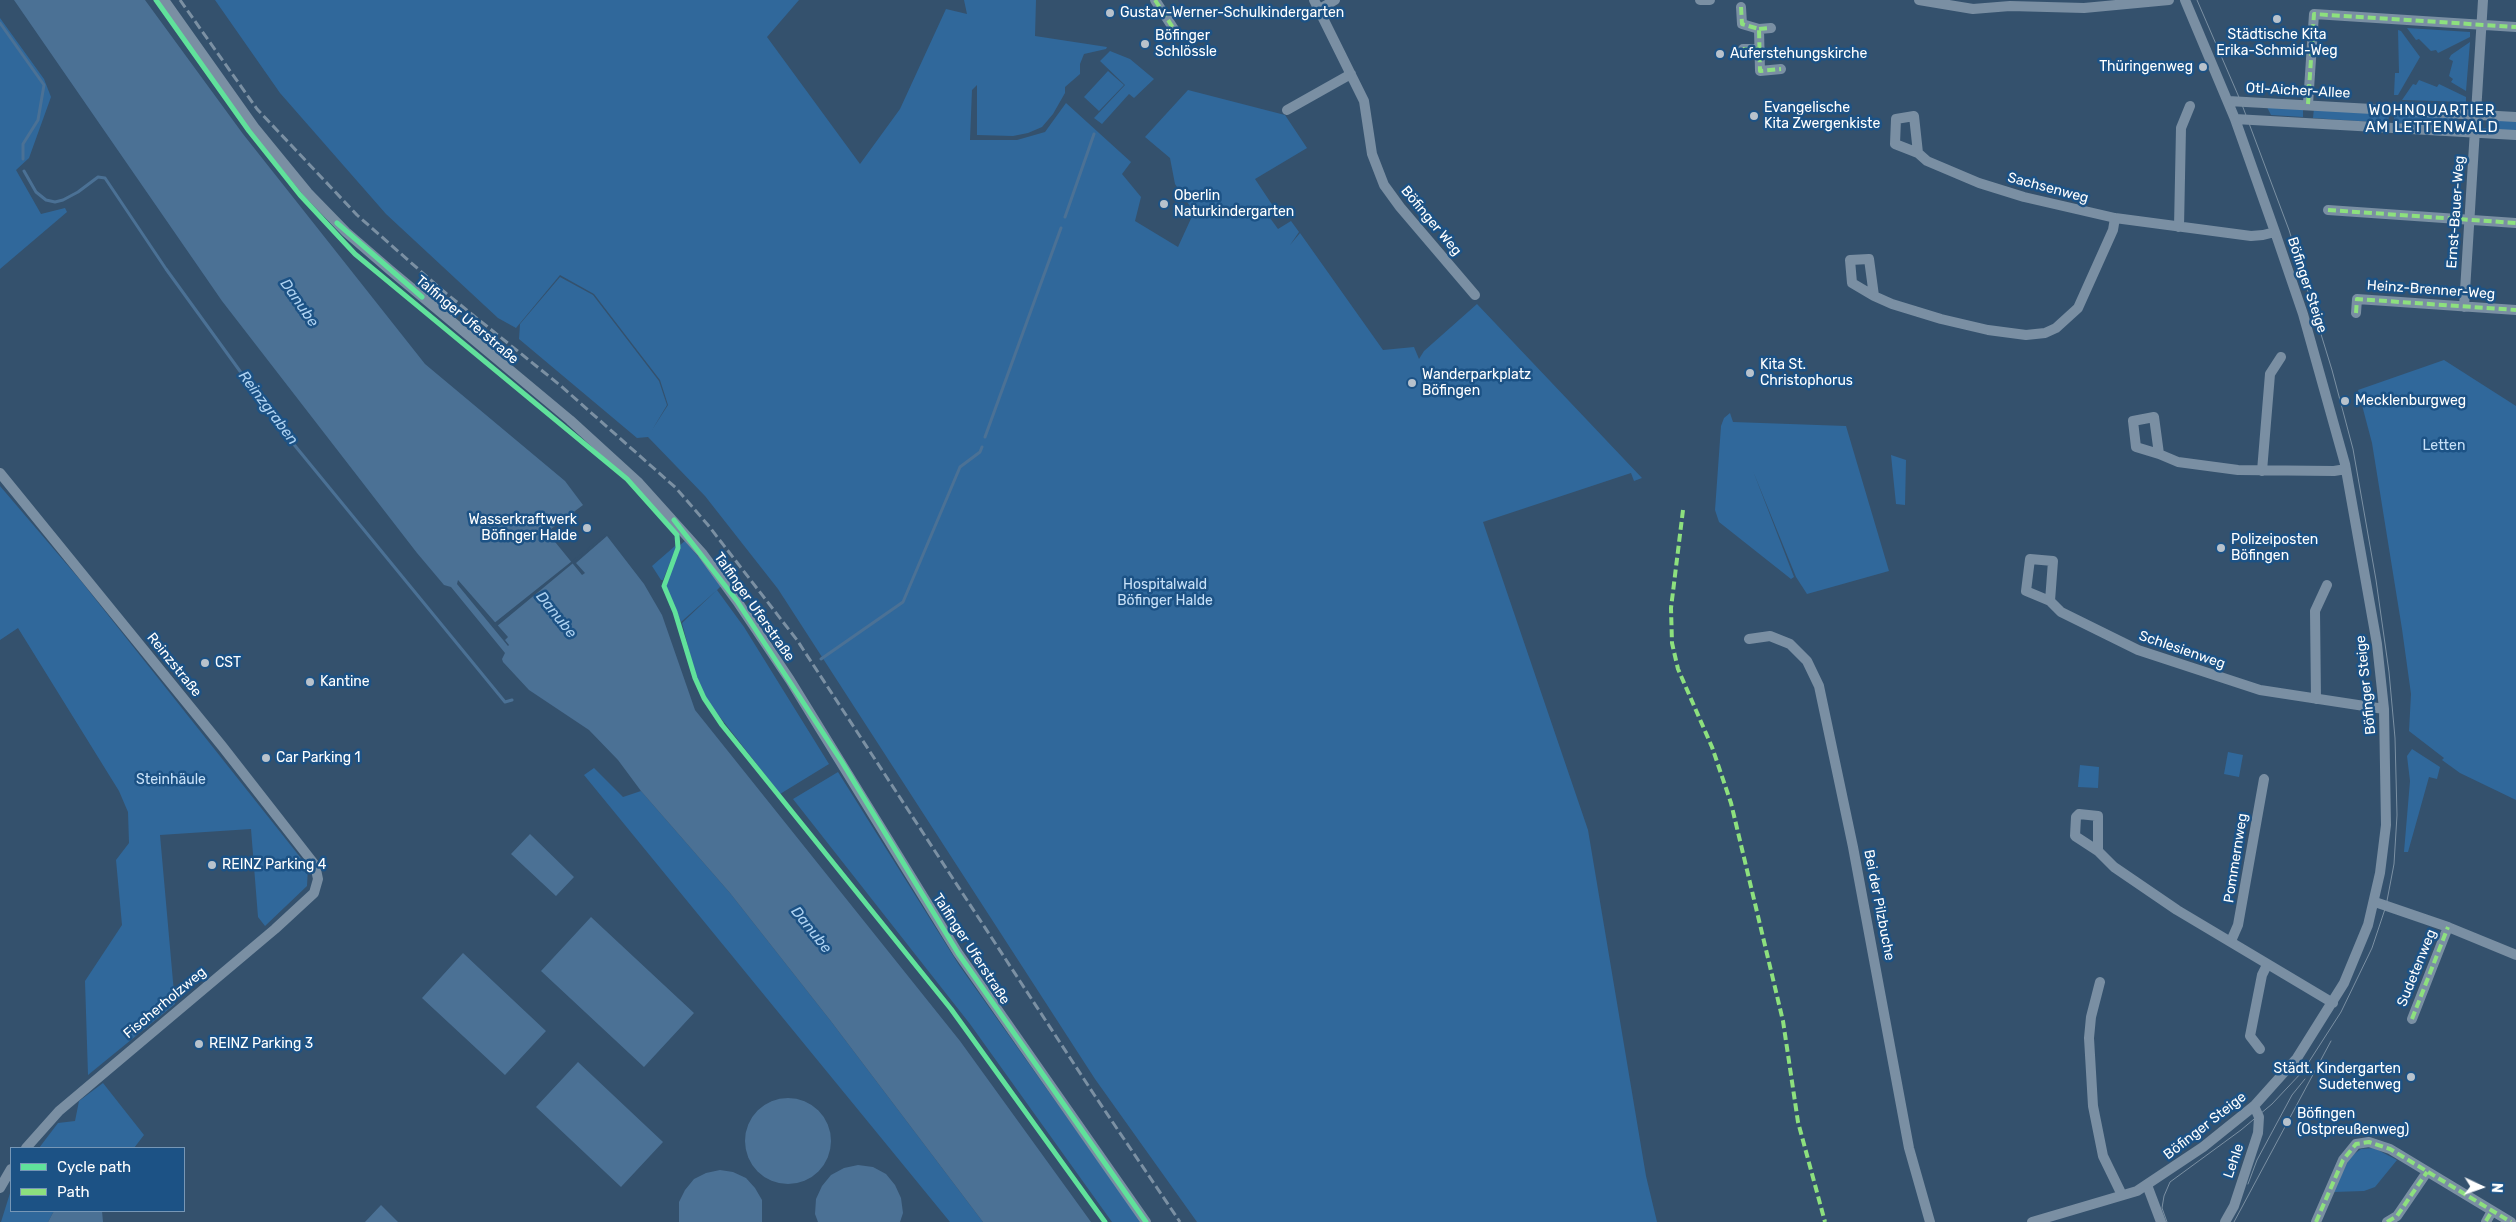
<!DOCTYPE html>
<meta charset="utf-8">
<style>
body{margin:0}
#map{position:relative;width:2516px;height:1222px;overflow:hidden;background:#34516d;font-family:Rubik,sans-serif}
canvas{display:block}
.legend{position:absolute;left:10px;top:1147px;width:175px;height:65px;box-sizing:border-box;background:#1c5285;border:1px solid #7797b6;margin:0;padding:6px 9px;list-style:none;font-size:15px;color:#fff}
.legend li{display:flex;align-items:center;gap:10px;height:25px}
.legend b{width:25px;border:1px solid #7797b6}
.north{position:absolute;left:2456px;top:1162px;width:50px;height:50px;-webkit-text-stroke:4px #1c5285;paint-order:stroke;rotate:93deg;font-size:14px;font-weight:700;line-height:20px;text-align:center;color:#fff}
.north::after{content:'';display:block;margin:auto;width:18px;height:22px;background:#fff;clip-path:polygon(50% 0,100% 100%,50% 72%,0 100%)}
</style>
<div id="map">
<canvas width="2516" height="1222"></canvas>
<ul class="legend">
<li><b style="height:6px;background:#60e19b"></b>Cycle path</li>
<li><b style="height:6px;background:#8de07e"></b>Path</li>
</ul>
<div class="north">N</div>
</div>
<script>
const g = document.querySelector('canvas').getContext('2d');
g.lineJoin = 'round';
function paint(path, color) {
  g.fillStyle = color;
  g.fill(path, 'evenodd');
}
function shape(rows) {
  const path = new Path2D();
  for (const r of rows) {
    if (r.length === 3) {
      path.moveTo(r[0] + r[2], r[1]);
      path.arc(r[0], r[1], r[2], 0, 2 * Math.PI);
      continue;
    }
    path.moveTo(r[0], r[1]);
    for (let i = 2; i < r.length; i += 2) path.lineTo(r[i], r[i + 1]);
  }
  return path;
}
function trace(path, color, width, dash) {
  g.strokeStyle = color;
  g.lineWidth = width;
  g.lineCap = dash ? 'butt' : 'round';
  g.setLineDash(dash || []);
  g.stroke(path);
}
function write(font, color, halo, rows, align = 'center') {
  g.font = font + ' Rubik,sans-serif';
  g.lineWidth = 5;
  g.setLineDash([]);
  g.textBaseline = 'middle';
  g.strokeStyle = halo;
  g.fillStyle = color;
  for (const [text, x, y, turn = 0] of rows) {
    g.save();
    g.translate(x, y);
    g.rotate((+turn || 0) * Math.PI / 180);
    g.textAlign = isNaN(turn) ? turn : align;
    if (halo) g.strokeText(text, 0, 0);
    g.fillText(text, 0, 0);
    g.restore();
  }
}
const green = shape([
 [215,0,799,0,767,37,860,164,900,109,946,9,967,14,964,0,1036,0,1035,36,1107,47,1106,49,1084,54,1080,64,1080,74,1065,87,1065,93,1053,114,1042,127,1028,133,1013,136,977,135,977,85,972,90,970,140,1017,140,1045,132,1066,103,1131,162,1122,174,1141,197,1135,221,1178,247,1194,212,1175,184,1170,158,1145,137,1188,90,1285,115,1307,148,1255,179,1277,212,1270,218,1278,229,1291,221,1299,232,1290,245,1300,233,1383,350,1414,347,1419,359,1424,351,1477,304,1642,478,1634,481,1631,473,1483,522,1588,830,1646,1176,1657,1222,1197,1222,1095,1079,778,589,705,496,648,437,637,438,519,339,520,324,560,277,593,295,659,381,667,405,652,430,668,405,660,380,594,294,560,275,516,328,498,318,386,214,280,93],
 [0,18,44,79,51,97,29,158,16,170,41,214,65,208,67,212,0,269],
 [2407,28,2470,32,2470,37,2438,53,2436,50,2431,51,2419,39,2416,40],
 [2398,30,2401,31,2420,57,2398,95,2394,95,2395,73,2399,73],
 [2470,42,2466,91,2451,82,2453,79,2449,76,2453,61,2449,59,2451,55],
 [1110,51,1130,59,1154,79,1134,98,1129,94,1102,124,1094,118,1125,85,1100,61],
 [1108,71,1124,85,1099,111,1084,97],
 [2419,80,2437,87,2439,84,2466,97,2466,102,2402,100,2413,84,2416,85],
 [2266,105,2303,107,2303,117,2271,115],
 [2314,108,2389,113,2388,123,2313,118],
 [2394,113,2456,117,2456,126,2394,123],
 [2494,119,2516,120,2516,131,2493,129],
 [2444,360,2516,406,2516,800,2460,773,2442,760,2444,758,2492,777,2444,758,2409,731,2411,694,2402,629,2372,443,2358,390],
 [1730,413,1733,422,1846,426,1889,571,1807,594,1796,577,1753,471,1794,577,1791,579,1719,522,1715,510,1721,426,1724,418],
 [1891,455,1906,460,1905,505,1896,504],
 [0,486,81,581,308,867,307,886,265,926,258,917,251,829,160,835,175,1004,88,1075,85,981,122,925,116,860,129,843,128,812,119,791,18,628,0,640],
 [685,541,722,585,717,590,744,627,829,764,780,794,706,699,696,677,682,623,717,590,681,622,666,586,680,545],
 [675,546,676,548,663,580,661,580,652,566],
 [2412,749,2440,767,2437,779,2429,777,2408,852,2404,852,2410,781,2407,756],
 [2228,752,2243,755,2239,777,2224,774],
 [2080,765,2099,767,2098,788,2078,787],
 [594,768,623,797,641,791,730,893,830,1020,983,1222,950,1222,584,775],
 [838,772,959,965,1141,1222,1112,1222,970,1024,793,799],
 [103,1083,144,1135,134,1148,39,1148,58,1123,75,1121,79,1101],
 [2374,1148,2397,1160,2375,1187,2364,1191,2333,1192,2350,1157,2361,1149],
 [11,1190,11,1211,54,1211,48,1222,1,1222]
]);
const water = shape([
 [14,0,145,0,243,134,425,364,565,481,583,505,551,529,545,521,538,521,582,575,585,573,576,563,607,536,644,584,662,615,695,710,960,1041,1091,1222,983,1222,830,1020,730,893,641,791,618,760,589,730,529,690,503,662,502,659,505,653,451,587,444,585,417,553,222,301],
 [458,580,508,637,505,640,509,645,508,646,457,584],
 [530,834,574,877,556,896,511,854],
 [591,917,694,1013,644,1067,541,971],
 [463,953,546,1031,505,1075,422,998],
 [578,1062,663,1142,621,1187,536,1107],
 [788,1141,43],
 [858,1165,873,1167,886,1174,895,1185,901,1198,903,1213,900,1222,818,1222,815,1214,816,1199,822,1186,831,1175,844,1168],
 [720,1170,733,1172,746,1178,755,1188,762,1200,762,1222,679,1222,679,1202,685,1190,694,1179,706,1173],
 [381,1205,398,1222,365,1222],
 [54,1211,102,1211,103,1222,48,1222]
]);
const pier = shape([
 [606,534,611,537,607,535,496,627,493,624]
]);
const stream = shape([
 [0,23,44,85,38,120,23,144,23,159],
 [24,171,36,192,46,200,55,202,63,200,78,192,98,177,105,178,166,269,287,436,505,702,512,700],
 [1065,217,1094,134],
 [985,437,1061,228],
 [821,659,903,602,960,467,980,452,982,447]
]);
const minor = shape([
 [164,0,254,127,308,193,346,232,390,270,570,420,639,483,702,553,737,601,790,680,958,953,1146,1222],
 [1155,0,1179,37],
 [1314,0,1364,101,1372,154,1384,185,1400,207,1475,295],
 [1700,0,1710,0],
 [1919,0,1973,9,2010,6,2084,8,2169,0],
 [1741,7,1742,24,1759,29,1760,71,1781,69],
 [1318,10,1335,0],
 [1759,29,1771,28],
 [1743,49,1760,49],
 [2228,101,2516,117],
 [2308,104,2314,14,2516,27],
 [1287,110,1351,74],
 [2235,119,2516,135],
 [1918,153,1895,144,1896,119,1914,116,1918,153,1927,161,1979,183,2024,197,2115,218,2251,236,2263,235,2275,232],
 [2328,210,2516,223],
 [2179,227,2181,128,2190,106],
 [1874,296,1852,283,1850,260,1869,259,1874,296,1892,304,1941,319,1988,330,2026,335,2045,333,2056,328,2078,308,2113,230,2115,218],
 [2464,307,2483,0],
 [2356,313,2357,299,2516,310],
 [2159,454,2136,447,2133,421,2154,417,2159,454,2178,462,2238,470,2334,471,2346,469],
 [2262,471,2270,374,2281,357],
 [0,473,222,746,315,865,318,879,314,893,275,929,59,1111,26,1148],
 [2050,601,2026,591,2030,559,2053,561,2050,601,2061,612,2138,650,2260,690,2384,709],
 [1749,639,1770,636,1790,644,1807,661,1819,686,1853,847,1909,1148,1930,1222],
 [2316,699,2315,611,2327,585],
 [2098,851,2075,836,2076,817,2079,814,2098,816,2098,851,2114,867,2177,910,2333,1003],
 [2375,902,2448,927,2516,955],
 [2231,941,2238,925,2264,779],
 [2100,982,2091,1017,2089,1038,2093,1106,2103,1156,2122,1195],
 [2412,1019,2448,927],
 [2260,1049,2250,1036,2262,975,2267,965],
 [2147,1185,2161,1222],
 [0,1188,11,1169],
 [2032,1222,2137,1191,2203,1147,2254,1106,2297,1058,2344,983,2368,925,2380,873,2386,825,2384,709,2377,644,2345,464,2303,314,2275,232,2235,119,2185,0],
 [2225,1222,2234,1206,2258,1133,2259,1117,2254,1106],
 [2316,1222,2343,1160,2356,1144,2369,1142,2390,1149,2511,1222],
 [2387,1222,2397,1216,2427,1172],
 [2486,1222,2492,1211]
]);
const tram = shape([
 [2248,1184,2257,1160,2292,1095,2305,1079],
 [2167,1222,2162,1208,2164,1196,2170,1182,2241,1130,2272,1104,2303,1071,2341,1012,2372,948,2386,906,2394,864,2397,815,2395,738,2389,672,2376,580,2353,449,2332,370,2289,230,2241,102,2197,0],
 [2234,1222,2331,1041]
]);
const rail = shape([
 [180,0,257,109,357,215,442,290,561,386,676,488,708,525,797,640,1095,1096,1180,1222]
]);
const quiet = shape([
 [1155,0,1179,37],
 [1741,7,1742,24,1759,29,1760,71,1781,69],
 [1759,29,1771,28],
 [1743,49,1760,49],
 [2308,104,2314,14,2516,27],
 [2328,210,2516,223],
 [2356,313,2357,299,2516,310],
 [1683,510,1671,608,1672,643,1678,669,1712,747,1731,803,1783,1021,1798,1122,1825,1222],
 [2412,1019,2448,927],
 [2486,1221,2492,1211],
 [2316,1222,2343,1160,2356,1144,2369,1142,2390,1149,2511,1222],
 [2387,1222,2397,1216,2427,1172]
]);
const cycleway = shape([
 [156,0,249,131,300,195,355,254,627,479,677,535,678,548,664,586,675,612,695,678,704,698,722,725,951,1009,1105,1222],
 [337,223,422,297],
 [674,520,737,601,842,762,958,953,1146,1222]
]);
const markers = [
 [1110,13,5,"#b8c2cc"],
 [2277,19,5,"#b8c2cc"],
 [1145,44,5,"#b8c2cc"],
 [1720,54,5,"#b8c2cc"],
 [2203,67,5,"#b8c2cc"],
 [1754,116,5,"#b8c2cc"],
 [1164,204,5,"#b8c2cc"],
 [1750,373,5,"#b8c2cc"],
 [1412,383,5,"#b8c2cc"],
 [2345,401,5,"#b8c2cc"],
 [587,528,5,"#b8c2cc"],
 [2221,548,5,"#b8c2cc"],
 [205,663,5,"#b8c2cc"],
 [310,682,5,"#b8c2cc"],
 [266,758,5,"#b8c2cc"],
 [212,865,5,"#b8c2cc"],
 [199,1044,5,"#b8c2cc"],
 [2411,1077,5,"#b8c2cc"],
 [2287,1122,5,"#b8c2cc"]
];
const poiNames = [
 ["Gustav-Werner-Schulkindergarten",1120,13],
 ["Städtische Kita",2277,35,"center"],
 ["Erika-Schmid-Weg",2277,51,"center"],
 ["Böfinger",1155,36],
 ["Schlössle",1155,52],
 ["Auferstehungskirche",1730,54],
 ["Thüringenweg",2193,67,"right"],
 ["Evangelische",1764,108],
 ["Kita Zwergenkiste",1764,124],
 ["Oberlin",1174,196],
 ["Naturkindergarten",1174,212],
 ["Kita St.",1760,365],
 ["Christophorus",1760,381],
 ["Wanderparkplatz",1422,375],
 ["Böfingen",1422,391],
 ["Mecklenburgweg",2355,401],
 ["Wasserkraftwerk",577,520,"right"],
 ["Böfinger Halde",577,536,"right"],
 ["Polizeiposten",2231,540],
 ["Böfingen",2231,556],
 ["CST",215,663],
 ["Kantine",320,682],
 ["Car Parking 1",276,758],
 ["REINZ Parking 4",222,865],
 ["REINZ Parking 3",209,1044],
 ["Städt. Kindergarten",2401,1069,"right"],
 ["Sudetenweg",2401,1085,"right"],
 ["Böfingen",2297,1114],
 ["(Ostpreußenweg)",2297,1130]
];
const streetNames = [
 ["Otl-Aicher-Allee",2298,91,3],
 ["Sachsenweg",2048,188,15],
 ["Ernst-Bauer-Weg",2456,212,-86],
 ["Böfinger Weg",1431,221,50],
 ["Böfinger Steige",2307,285,72],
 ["Heinz-Brenner-Weg",2431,290,4],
 ["Talfinger Uferstraße",467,320,40],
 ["Talfinger Uferstraße",754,607,55],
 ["Schlesienweg",2182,650,19],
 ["Reinzstraße",174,665,51],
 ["Böfinger Steige",2366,685,-96],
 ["Pommernweg",2236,858,-81],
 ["Bei der Pilzbuche",1879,905,79],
 ["Talfinger Uferstraße",971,949,57],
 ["Sudetenweg",2417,968,-68],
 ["Fischerholzweg",165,1003,-40],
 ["Böfinger Steige",2205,1126,-38],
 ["Lehle",2234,1161,-71]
];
const parkNames = [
 ["Letten",2444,446],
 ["Hospitalwald",1165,585],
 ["Böfinger Halde",1165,601],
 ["Steinhäule",171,780]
];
const neighbourhoodNames = [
 ["WOHNQUARTIER",2432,111],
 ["AM LETTENWALD",2432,128]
];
const waterNames = [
 ["Danube",299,303,55],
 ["Reinzgraben",268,408,53],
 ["Danube",556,615,51],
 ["Danube",811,930,51]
];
paint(green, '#30689b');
paint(water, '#4b7195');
paint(pier, '#34516d');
trace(stream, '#4b7195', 3);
trace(minor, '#7a8fa3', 10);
trace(tram, '#7b90a3', 1);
trace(rail, '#7b90a3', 3, [9, 4]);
trace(quiet, '#8de07e', 4, [8, 4]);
trace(cycleway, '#60e19b', 5);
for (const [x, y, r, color] of markers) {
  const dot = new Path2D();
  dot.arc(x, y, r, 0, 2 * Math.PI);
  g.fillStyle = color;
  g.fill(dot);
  trace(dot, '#1c5285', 2);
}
write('14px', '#fff', '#1c5285', poiNames, 'left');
write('14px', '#fff', '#1c5285', streetNames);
write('14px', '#c8e1f8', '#1c5285', parkNames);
g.letterSpacing = '1px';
write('15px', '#fff', '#1c5285', neighbourhoodNames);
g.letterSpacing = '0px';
write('italic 15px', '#afd3f2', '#1c5285', waterNames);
</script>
